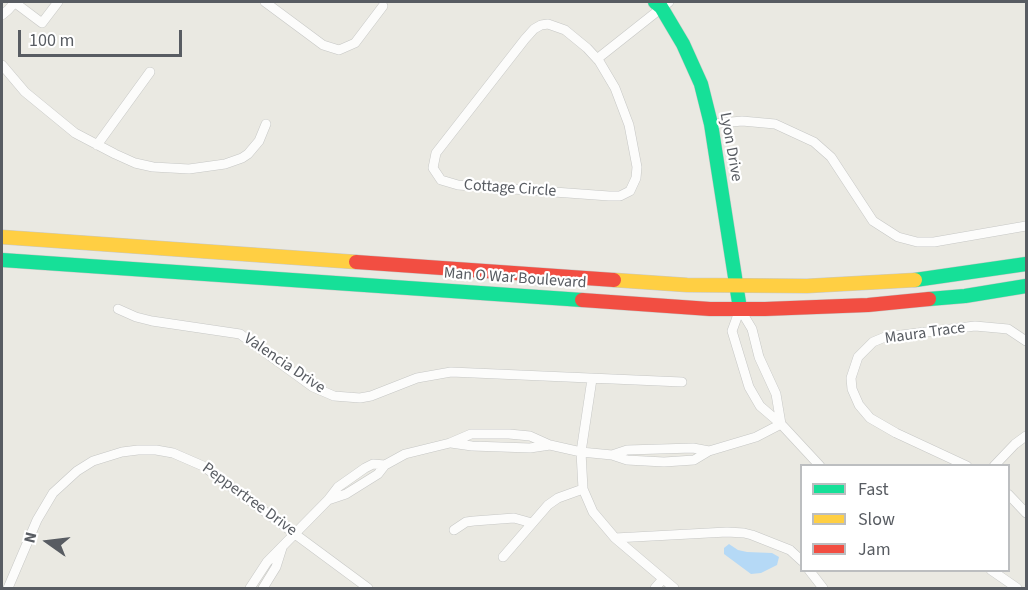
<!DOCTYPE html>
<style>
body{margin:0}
#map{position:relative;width:1028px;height:590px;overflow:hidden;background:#eae9e2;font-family:"Source Sans 3",sans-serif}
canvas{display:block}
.frame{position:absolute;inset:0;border:3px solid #585c62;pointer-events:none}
.legend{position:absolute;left:800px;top:464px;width:210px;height:108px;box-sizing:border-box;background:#fff;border:2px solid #bcbec0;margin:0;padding:8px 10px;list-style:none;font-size:18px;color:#585c62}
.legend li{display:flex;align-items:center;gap:12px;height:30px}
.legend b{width:30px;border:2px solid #bcbec0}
.north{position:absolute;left:18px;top:512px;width:60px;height:60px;-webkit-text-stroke:4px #fff;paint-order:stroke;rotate:284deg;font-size:16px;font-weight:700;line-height:24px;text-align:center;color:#585c62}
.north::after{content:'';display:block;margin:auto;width:21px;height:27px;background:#585c62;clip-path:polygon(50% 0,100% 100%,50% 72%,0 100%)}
.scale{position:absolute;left:18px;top:30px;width:164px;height:27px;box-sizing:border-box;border:3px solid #585c62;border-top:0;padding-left:8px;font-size:18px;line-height:21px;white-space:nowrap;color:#585c62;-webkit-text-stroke:4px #fff;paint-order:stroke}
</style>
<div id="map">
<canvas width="1028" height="590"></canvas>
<div class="frame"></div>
<ul class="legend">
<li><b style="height:8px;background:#16e098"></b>Fast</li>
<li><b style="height:8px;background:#ffcf43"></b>Slow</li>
<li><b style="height:8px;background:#f24e42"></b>Jam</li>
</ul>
<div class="north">N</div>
<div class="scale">100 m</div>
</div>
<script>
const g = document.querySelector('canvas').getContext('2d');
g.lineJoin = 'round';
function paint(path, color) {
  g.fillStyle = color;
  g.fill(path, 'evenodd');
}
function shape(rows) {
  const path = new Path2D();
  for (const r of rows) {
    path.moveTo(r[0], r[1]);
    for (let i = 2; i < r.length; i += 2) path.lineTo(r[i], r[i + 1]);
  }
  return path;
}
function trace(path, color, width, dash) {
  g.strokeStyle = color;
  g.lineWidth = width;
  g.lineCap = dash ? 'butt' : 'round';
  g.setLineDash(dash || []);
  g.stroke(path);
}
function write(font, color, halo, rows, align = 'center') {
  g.font = font + ' "Source Sans 3",sans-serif';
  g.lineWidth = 4.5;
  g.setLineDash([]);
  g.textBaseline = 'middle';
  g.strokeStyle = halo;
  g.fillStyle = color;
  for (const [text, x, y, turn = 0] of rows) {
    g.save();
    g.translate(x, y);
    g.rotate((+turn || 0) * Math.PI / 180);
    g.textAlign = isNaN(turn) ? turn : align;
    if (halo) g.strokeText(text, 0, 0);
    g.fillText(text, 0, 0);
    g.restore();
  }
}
const water = shape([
 [729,544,738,550,747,552,772,553,779,557,777,565,761,573,751,574,724,554,724,548]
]);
const street = shape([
 [14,2,42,23,58,2],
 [265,2,323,45,339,50,355,43,383,6],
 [2,15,8,10,15,2],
 [548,24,565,30,587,48,599,61,615,88,629,125,637,167,636,178,630,191,620,196,609,196,458,185,441,180,433,168,436,153,525,39,534,29,541,25,548,24],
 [597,59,669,2],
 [2,65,25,92,75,133,115,154,135,163,153,167,189,169,225,164,242,158,248,154,259,141,266,124],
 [711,124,742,121,775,124,814,142,831,157,873,221,898,237,917,242,934,242,1026,226],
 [97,145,150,72],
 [118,309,136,317,152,321,240,334,313,387,334,396,360,398,371,396,417,378,451,372,682,382],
 [740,309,732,331,749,387,760,406,781,424,820,466],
 [740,309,752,329,759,357,776,394,781,424],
 [592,379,581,452,583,489,593,512,615,538,674,588],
 [451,443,472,446,530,448,550,445],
 [612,455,627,450,693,448,709,451],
 [967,466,896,433,870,418,859,405,852,389,851,378,858,357,873,342,885,337,975,326,1008,329,1026,341],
 [994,466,1015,444,1026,436],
 [1008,494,1026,513],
 [328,500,346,494,378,474,385,465,405,454,450,443,471,434,509,434,530,436,550,445,581,452,612,455,627,460,664,462,694,460,709,451,756,437,781,424],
 [454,530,466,522,474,521,514,518,532,523],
 [615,538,727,532,744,533,752,535,790,550,802,561],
 [503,557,548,505,558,498,583,489],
 [809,570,823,588],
 [991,570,1017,588],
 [8,588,37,520,53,493,77,471,93,461,122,452,138,450,156,450,173,453,203,466,368,588],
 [250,588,267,562,328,500,338,487,365,468,373,464,385,465],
 [263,588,276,567,282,548],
 [655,588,663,579]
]);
const fast = shape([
 [655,2,661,7,683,44,701,84,711,124,740,309],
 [2,260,582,300],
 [915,280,1026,264],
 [929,299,965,296,1026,286]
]);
const slow = shape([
 [2,237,356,262],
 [614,280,687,285,807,286,915,280]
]);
const jam = shape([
 [356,262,614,280],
 [582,300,710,309,765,309,868,305,929,299]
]);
const streetNames = [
 ["Lyon Drive",730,147,80],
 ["Cottage Circle",510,189,4],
 ["Man O War Boulevard",515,279,4],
 ["Maura Trace",925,334,-8],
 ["Valencia Drive",284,364,34],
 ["Peppertree Drive",249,500,36]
];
paint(water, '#b5d9f6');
trace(street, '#c6c7c5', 10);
trace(fast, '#c7c8c6', 15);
trace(slow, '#c7c8c6', 15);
trace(jam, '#c7c8c6', 15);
trace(street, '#fcfcfb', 9);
trace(fast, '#16e098', 14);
trace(slow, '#ffcf43', 14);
trace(jam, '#f24e42', 14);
write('16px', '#585c62', '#fff', streetNames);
</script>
